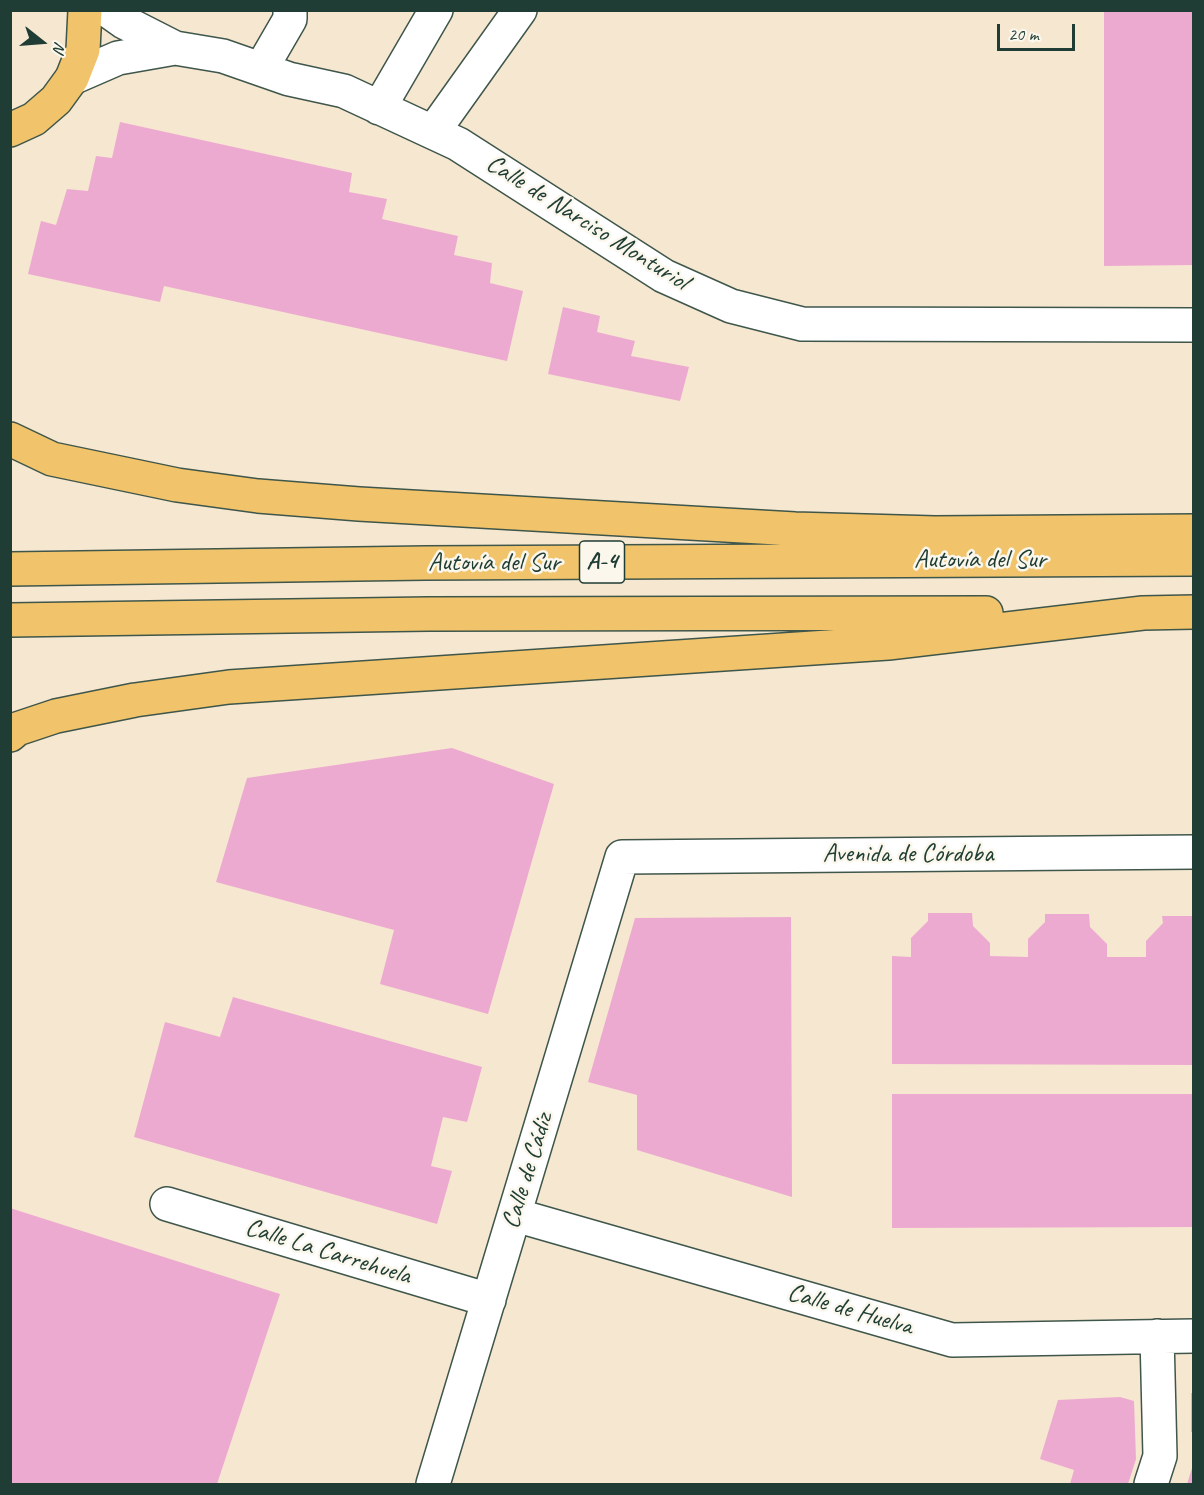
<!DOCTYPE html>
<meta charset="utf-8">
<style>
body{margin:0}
#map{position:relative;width:1204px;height:1495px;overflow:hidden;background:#f6e7d0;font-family:Caveat,sans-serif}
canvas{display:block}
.frame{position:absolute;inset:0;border:12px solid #1f3d34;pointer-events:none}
.north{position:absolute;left:12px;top:12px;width:60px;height:60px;-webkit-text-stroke:4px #fbf7ec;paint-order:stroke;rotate:107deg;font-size:16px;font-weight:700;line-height:24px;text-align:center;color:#1f3d34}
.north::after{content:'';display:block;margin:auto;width:21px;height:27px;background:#1f3d34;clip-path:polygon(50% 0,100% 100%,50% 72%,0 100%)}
.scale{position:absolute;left:997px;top:24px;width:78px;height:27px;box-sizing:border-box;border:3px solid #1f3d34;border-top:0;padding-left:8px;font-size:18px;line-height:21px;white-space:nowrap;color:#1f3d34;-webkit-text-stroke:4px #fbf7ec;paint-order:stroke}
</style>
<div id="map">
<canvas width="1204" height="1495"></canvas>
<div class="frame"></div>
<div class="north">N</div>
<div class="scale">20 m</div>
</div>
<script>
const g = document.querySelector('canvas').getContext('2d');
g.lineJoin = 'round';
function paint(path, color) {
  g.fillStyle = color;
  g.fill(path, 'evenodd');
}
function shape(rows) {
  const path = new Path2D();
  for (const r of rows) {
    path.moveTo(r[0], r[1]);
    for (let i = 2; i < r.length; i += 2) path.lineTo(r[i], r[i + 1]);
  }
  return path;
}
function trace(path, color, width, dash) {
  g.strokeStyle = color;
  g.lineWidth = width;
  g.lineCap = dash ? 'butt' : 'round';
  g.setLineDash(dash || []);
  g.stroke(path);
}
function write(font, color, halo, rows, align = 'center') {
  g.font = font + ' Caveat,sans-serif';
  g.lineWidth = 5;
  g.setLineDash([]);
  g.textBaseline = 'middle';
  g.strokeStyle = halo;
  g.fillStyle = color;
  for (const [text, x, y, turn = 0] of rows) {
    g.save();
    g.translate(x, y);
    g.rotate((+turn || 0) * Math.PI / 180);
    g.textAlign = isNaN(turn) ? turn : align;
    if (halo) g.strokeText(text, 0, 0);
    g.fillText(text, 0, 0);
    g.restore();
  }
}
const building = shape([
 [1104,10,1194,10,1194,265,1104,266],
 [120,122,352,173,349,192,387,199,382,219,458,236,454,255,492,263,490,283,523,291,507,361,164,286,160,302,28,274,41,221,56,225,67,189,88,191,96,156,112,158],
 [563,307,600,316,597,332,635,341,631,356,689,367,680,401,548,374],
 [452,748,554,784,488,1014,380,984,394,930,216,882,247,778],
 [928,913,972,913,973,926,990,943,990,956,1028,957,1028,939,1045,922,1045,914,1089,914,1090,927,1107,944,1107,957,1146,957,1146,941,1163,923,1162,916,1194,916,1194,1065,892,1064,892,956,911,957,911,938,928,921],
 [791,917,792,1197,637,1150,637,1095,588,1082,635,918],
 [233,997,482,1067,467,1122,443,1117,431,1166,452,1171,437,1224,134,1137,165,1022,220,1037],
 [892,1094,1194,1094,1194,1227,892,1228],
 [10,1208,280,1294,217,1484,10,1484],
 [1191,1393,1194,1393,1194,1432,1191,1432],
 [1120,1397,1134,1401,1136,1459,1128,1484,1070,1484,1074,1470,1040,1459,1058,1400],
 [1193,1465,1194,1484,1187,1484]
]);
const minor = shape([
 [107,10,124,22,175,48,223,56,289,79,344,91,458,144,664,276,731,306,802,324,1194,325],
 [261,69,290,19,290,10],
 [72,78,118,58,175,48],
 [379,108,436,10],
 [433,132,520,10],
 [167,1204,489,1300],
 [515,1215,952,1340,1194,1336],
 [433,1484,622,857,1194,852],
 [1151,1484,1160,1456,1157,1336]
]);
const major = shape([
 [10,130,34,119,56,100,72,78,83,50,85,10]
]);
const highway = shape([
 [10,439,52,459,177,485,258,496,359,504,795,529,935,533,1194,531],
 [10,569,426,563,1194,559],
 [10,620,429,614,986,613],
 [10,735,17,729,56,716,135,700,229,687,888,643,1143,613,1194,612]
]);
const shields = [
 [602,562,45]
];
const shieldNames = [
 ["A-4",602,562]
];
const streetNames = [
 ["Calle de Narciso Monturiol",587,223,32],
 ["Autovía del Sur",980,560],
 ["Autovía del Sur",494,563],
 ["Avenida de Córdoba",908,854],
 ["Calle de Cádiz",528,1171,-73],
 ["Calle La Carrehuela",328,1252,17],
 ["Calle de Huelva",850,1310,16]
];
paint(building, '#edaad0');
trace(minor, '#3f564b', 36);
trace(major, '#3f564b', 36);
trace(highway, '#3f564b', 36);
trace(minor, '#fff', 33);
trace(major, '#f1c36a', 33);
trace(highway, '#f1c36a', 33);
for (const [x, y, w] of shields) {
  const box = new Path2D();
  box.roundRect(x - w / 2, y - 21, w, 42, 4.5);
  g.fillStyle = '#fbf7ec';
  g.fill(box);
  trace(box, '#1f3d34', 1.5);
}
write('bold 24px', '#1f3d34', null, shieldNames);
write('26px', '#1f3d34', '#fbf7ec', streetNames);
</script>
